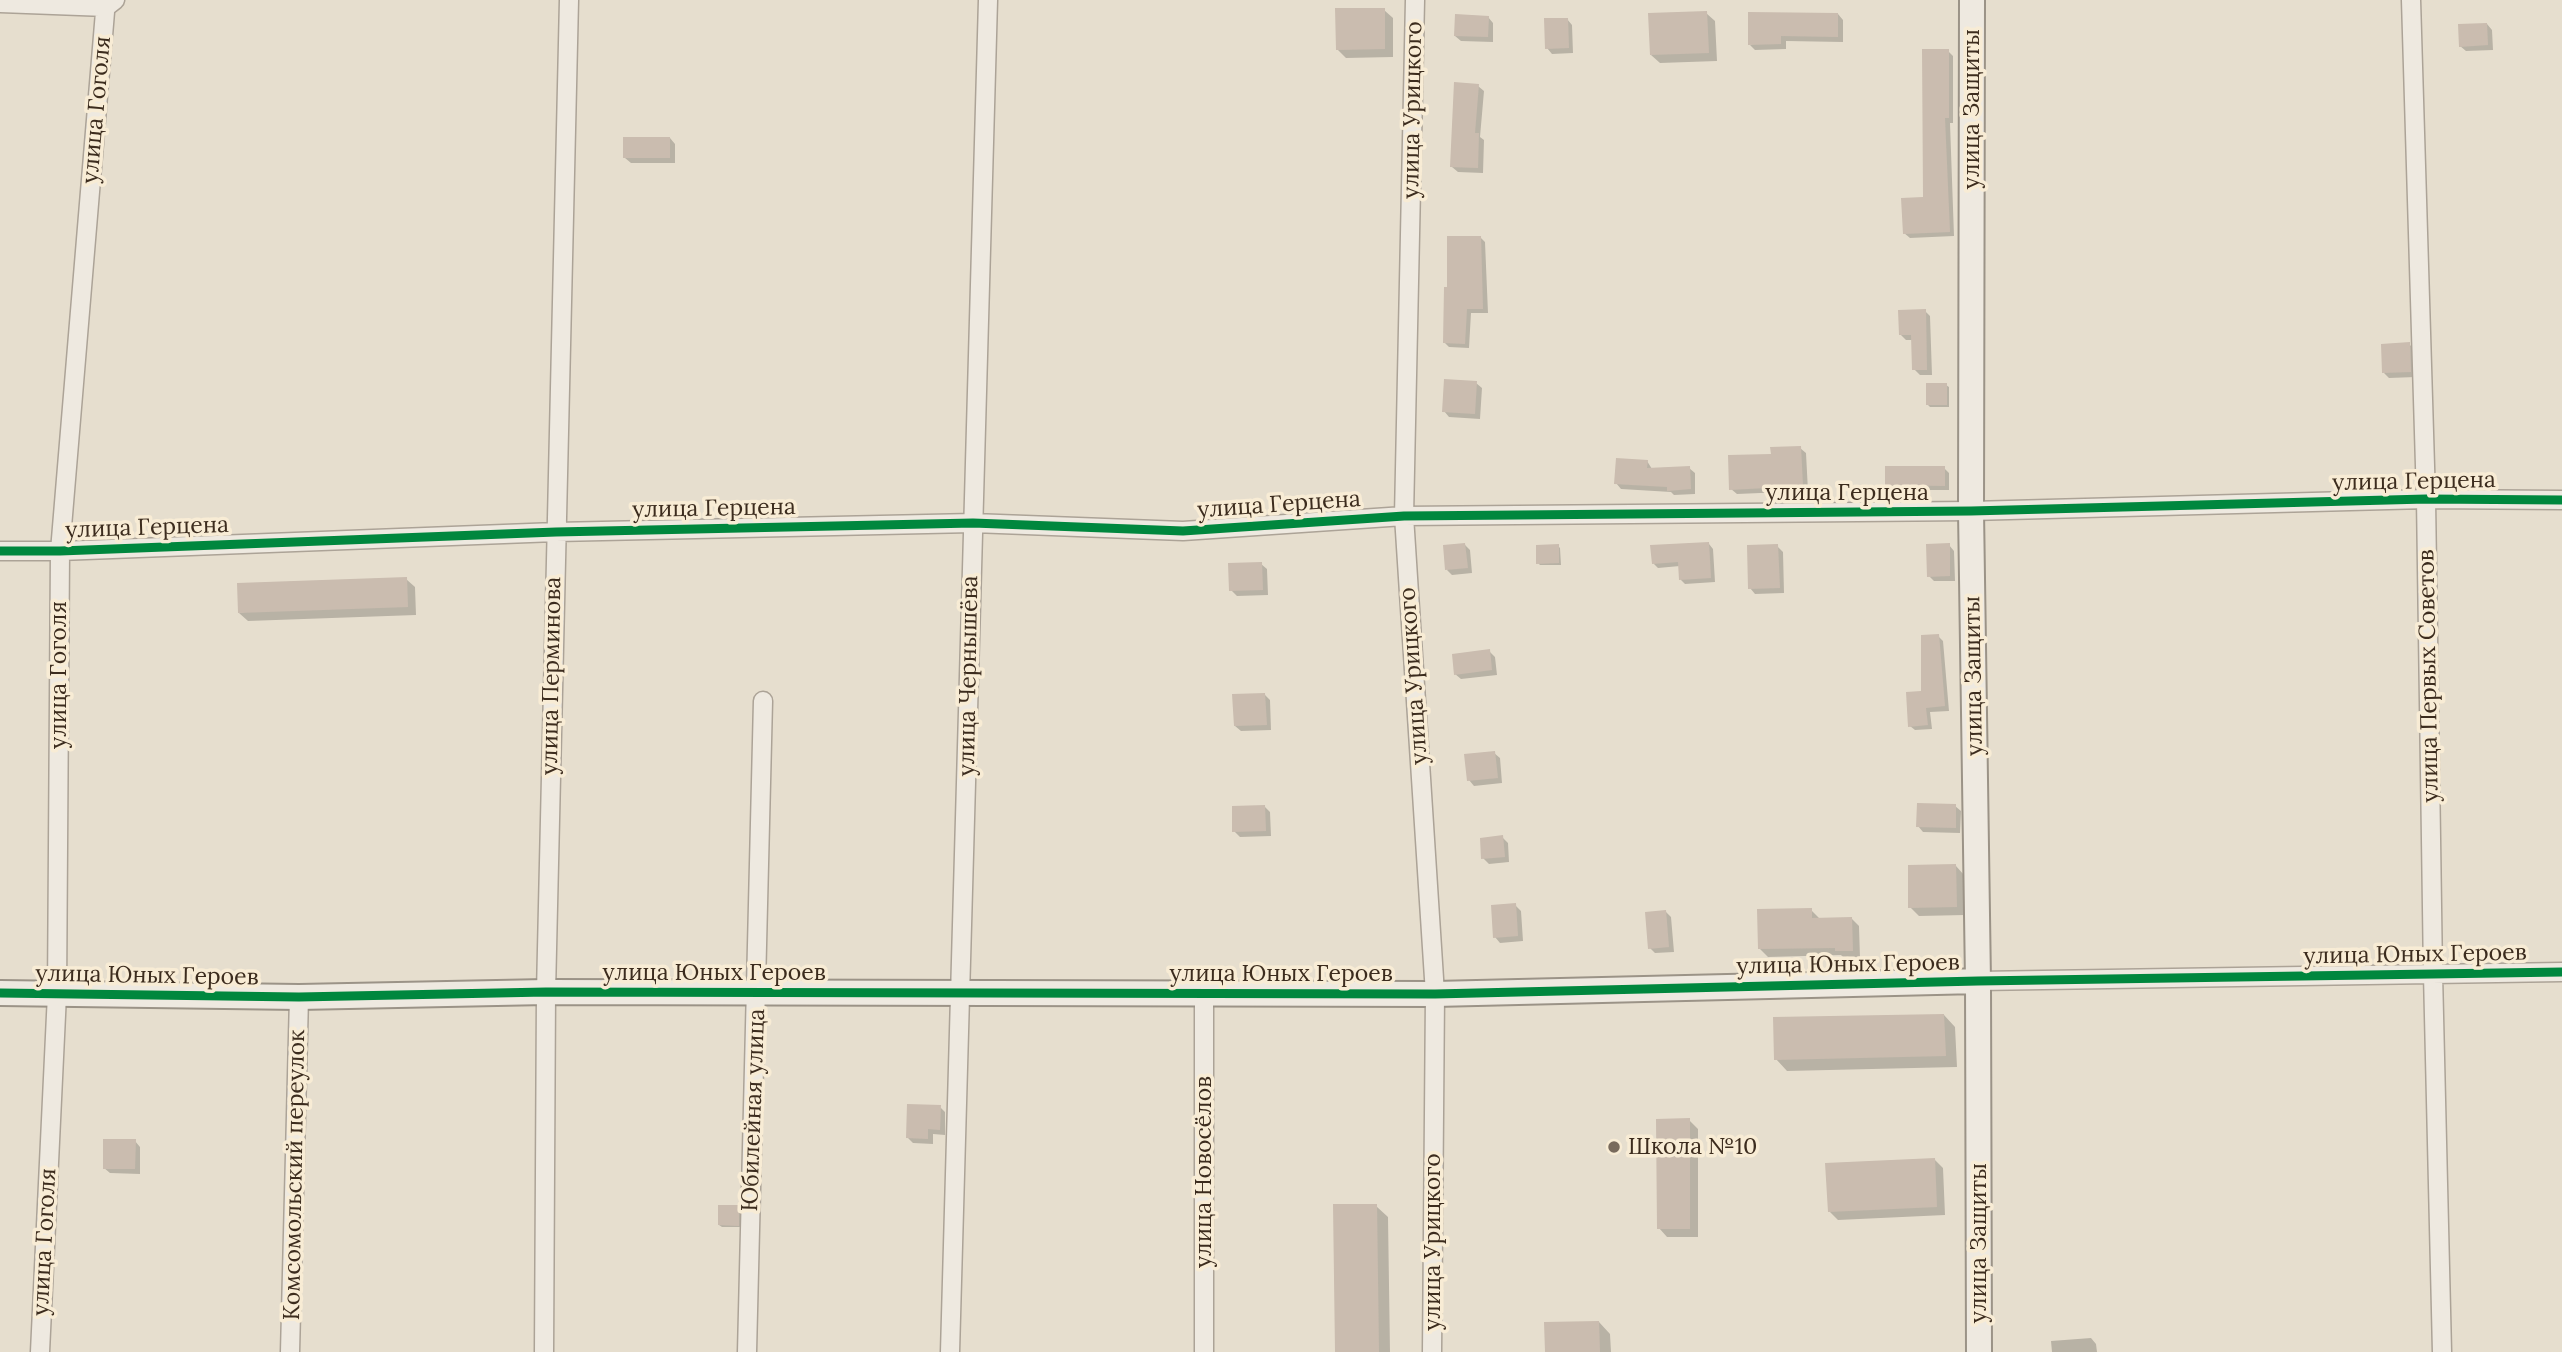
<!DOCTYPE html>
<meta charset="utf-8">
<style>
body{margin:0}
canvas{display:block;background:#e6dece}
</style>
<canvas width="2562" height="1352"></canvas>
<script>
const g = document.querySelector('canvas').getContext('2d');
g.lineJoin = 'round';
function paint(path, color) {
  g.fillStyle = color;
  g.fill(path, 'evenodd');
}
function shape(rows) {
  const path = new Path2D();
  for (const r of rows) {
    path.moveTo(r[0], r[1]);
    for (let i = 2; i < r.length; i += 2) path.lineTo(r[i], r[i + 1]);
  }
  return path;
}
function trace(path, color, width, dash) {
  g.strokeStyle = color;
  g.lineWidth = width;
  g.lineCap = dash ? 'butt' : 'round';
  g.setLineDash(dash || []);
  g.stroke(path);
}
function write(font, color, halo, rows, align = 'center') {
  g.font = font + ' Lora,serif';
  g.lineWidth = 7;
  g.setLineDash([]);
  g.textBaseline = 'middle';
  g.strokeStyle = halo;
  g.fillStyle = color;
  for (const [text, x, y, turn = 0] of rows) {
    g.save();
    g.translate(x, y);
    g.rotate((+turn || 0) * Math.PI / 180);
    g.textAlign = isNaN(turn) ? turn : align;
    if (halo) g.strokeText(text, 0, 0);
    g.fillText(text, 0, 0);
    g.restore();
  }
}
const shadow = shape([
 [1384,10,1393,18,1393,57,1346,58,1337,49],
 [1706,13,1715,21,1717,61,1660,63,1651,55],
 [1838,14,1843,20,1843,42,1786,41,1786,49,1755,50,1750,45],
 [1488,17,1493,23,1493,42,1461,41,1455,36],
 [1567,19,1572,25,1573,53,1552,54,1547,48],
 [2487,24,2492,30,2493,50,2466,51,2460,46],
 [1948,51,1953,56,1953,123,1950,123,1954,236,1910,238,1904,233,1925,199],
 [1478,86,1484,91,1480,137,1484,140,1483,173,1458,172,1452,167],
 [670,138,675,144,675,163,631,163,625,158],
 [1480,237,1485,242,1488,313,1471,313,1469,348,1449,347,1444,342,1449,289],
 [1925,311,1930,316,1932,375,1920,375,1914,369,1913,340,1906,340,1900,334],
 [2409,344,2415,350,2416,377,2389,378,2384,373],
 [1476,383,1482,388,1480,419,1449,417,1444,411],
 [1946,385,1949,387,1949,407,1930,407,1928,405],
 [1800,448,1806,453,1808,491,1737,494,1731,489,1773,455],
 [1647,461,1652,469,1689,468,1695,473,1695,494,1674,495,1671,492,1621,489,1616,483],
 [1944,468,1949,473,1949,490,1892,490,1886,485],
 [1709,544,1713,549,1715,582,1685,584,1681,580,1680,566,1658,568,1653,563],
 [1465,545,1470,550,1472,573,1452,575,1447,570],
 [1949,545,1954,551,1955,581,1934,581,1929,576],
 [1558,546,1560,548,1561,565,1540,565,1538,563],
 [1777,546,1783,552,1784,593,1755,594,1750,588],
 [1261,564,1267,569,1268,595,1237,596,1231,590],
 [406,579,415,587,416,615,248,621,239,613],
 [1938,636,1943,641,1949,711,1930,712,1932,729,1915,730,1910,726,1923,693],
 [1489,651,1495,657,1497,675,1461,679,1455,674],
 [1265,695,1270,700,1271,730,1241,731,1235,726],
 [1494,753,1500,758,1502,783,1474,786,1469,780],
 [1955,806,1961,811,1960,833,1923,832,1918,826],
 [1265,807,1270,812,1271,836,1240,837,1234,831],
 [1502,837,1508,843,1509,862,1489,864,1483,858],
 [1956,866,1964,875,1965,915,1919,916,1910,907],
 [1515,905,1521,911,1523,941,1500,943,1495,937],
 [1811,910,1819,918,1851,918,1859,926,1860,958,1844,958,1841,955,1768,957,1760,949],
 [1666,912,1671,917,1674,952,1655,953,1650,948],
 [1944,1015,1955,1027,1957,1067,1787,1071,1776,1059],
 [940,1107,945,1112,945,1135,933,1134,933,1144,913,1143,908,1138],
 [1689,1120,1698,1129,1698,1237,1667,1237,1659,1228],
 [135,1141,140,1147,140,1174,110,1173,104,1168],
 [1934,1159,1943,1168,1945,1215,1838,1220,1829,1211],
 [1376,1206,1388,1217,1390,1352,1337,1352],
 [738,1207,741,1209,740,1227,722,1227,719,1225],
 [1599,1322,1610,1334,1611,1352,1547,1352],
 [2091,1338,2096,1344,2097,1352,2052,1352,2051,1341]
]);
const building = shape([
 [1335,8,1385,8,1385,49,1336,50],
 [1707,11,1709,53,1650,55,1648,13],
 [1748,12,1838,13,1838,37,1781,36,1781,44,1748,45],
 [1455,14,1489,16,1488,37,1454,36],
 [1544,18,1568,18,1569,48,1545,49],
 [2487,23,2488,45,2459,47,2458,24],
 [1922,49,1949,49,1949,118,1945,118,1950,232,1903,234,1901,198,1923,197],
 [1454,82,1479,84,1475,133,1479,133,1478,168,1450,167],
 [623,137,670,137,670,158,623,158],
 [1447,236,1481,236,1483,309,1467,309,1465,344,1443,343,1444,287,1447,287],
 [1926,309,1927,370,1912,370,1911,335,1899,335,1898,310],
 [2410,342,2411,372,2382,373,2381,344],
 [1444,379,1477,381,1475,414,1442,412],
 [1926,383,1947,383,1947,405,1926,405],
 [1801,446,1803,486,1729,490,1728,455,1771,454,1770,447],
 [1616,458,1648,460,1647,468,1690,466,1691,489,1667,491,1667,487,1614,484],
 [1885,466,1945,466,1945,486,1885,485],
 [1709,542,1711,578,1679,580,1678,562,1652,564,1650,545],
 [1465,543,1468,568,1445,570,1443,545],
 [1950,543,1950,576,1927,577,1926,544],
 [1559,544,1559,563,1536,564,1536,545],
 [1778,544,1780,588,1748,589,1747,545],
 [1262,562,1263,590,1229,591,1228,563],
 [407,577,408,607,238,613,237,583],
 [1939,634,1945,706,1926,708,1928,725,1908,727,1906,692,1921,691,1921,635],
 [1490,649,1492,670,1454,675,1452,654],
 [1265,693,1267,725,1234,726,1232,694],
 [1495,751,1498,778,1467,781,1464,754],
 [1917,803,1956,804,1956,828,1916,827],
 [1265,805,1266,831,1232,832,1232,806],
 [1503,835,1505,857,1481,859,1480,838],
 [1956,864,1957,907,1908,908,1908,865],
 [1516,903,1518,936,1493,938,1491,905],
 [1812,908,1812,918,1852,917,1853,951,1835,951,1835,948,1758,949,1757,909],
 [1666,910,1669,947,1648,949,1645,912],
 [1944,1014,1946,1056,1774,1060,1773,1017],
 [907,1104,941,1105,940,1130,928,1129,928,1139,906,1138],
 [1690,1118,1690,1229,1657,1229,1656,1119],
 [103,1139,136,1139,135,1169,103,1169],
 [1935,1158,1937,1207,1828,1212,1825,1163],
 [1333,1204,1377,1204,1379,1352,1335,1352],
 [718,1205,739,1205,739,1226,718,1225],
 [1599,1321,1600,1352,1545,1352,1544,1322]
]);
const street = shape([
 [1415,0,1404,516,1435,994,1432,1352],
 [2411,0,2426,499,2433,974,2442,1352],
 [0,3,106,7,115,0],
 [0,551,60,551,556,532,973,523,1183,531,1404,516,1971,511,2426,499,2562,500],
 [1978,981,2562,972],
 [40,1352,57,994,60,551,106,0],
 [290,1352,299,997],
 [544,1352,546,992,569,0],
 [747,1352,763,701],
 [950,1352,988,0],
 [1204,1352,1204,993]
]);
const secondary = shape([
 [1972,0,1971,511,1978,981,1979,1352],
 [0,993,299,997,546,992,1435,994,1978,981]
]);
const cycleway = shape([
 [0,551,60,551,556,532,973,523,1183,531,1404,516,1971,511,2426,499,2562,500],
 [0,993,299,997,546,992,1435,994,1978,981,2562,972]
]);
const markers = [
 [1614,1147,7,"#786a5c"]
];
const streetNames = [
 ["улица Защиты",1972,109,-90],
 ["улица Гоголя",97,110,-85],
 ["улица Урицкого",1413,110,-89],
 ["улица Герцена",2414,482,-1],
 ["улица Герцена",1847,493],
 ["улица Герцена",1279,505,-4],
 ["улица Герцена",714,509,-1],
 ["улица Герцена",147,528,-2],
 ["улица Гоголя",59,675,-90],
 ["улица Перминова",552,676,-89],
 ["улица Чернышёва",969,676,-89],
 ["улица Урицкого",1414,676,-94],
 ["улица Защиты",1974,676,-91],
 ["улица Первых Советов",2429,676,-91],
 ["улица Юных Героев",2415,955,-1],
 ["улица Юных Героев",1848,965,-1],
 ["улица Юных Героев",714,973],
 ["улица Юных Героев",1281,974],
 ["улица Юных Героев",147,976,1],
 ["Юбилейная улица",754,1110,-88],
 ["улица Новосёлов",1204,1172,-90],
 ["Комсомольский переулок",295,1175,-89],
 ["улица Гоголя",45,1242,-87],
 ["улица Урицкого",1433,1242,-90],
 ["улица Защиты",1979,1243,-90]
];
const poiNames = [
 ["Школа №10",1628,1147]
];
paint(shadow, '#0003');
paint(building, '#cabcaf');
trace(street, '#aca397', 21);
trace(secondary, '#9b9387', 28);
trace(street, '#eee9e0', 18);
trace(secondary, '#eee9e0', 24);
trace(cycleway, '#00873e', 9);
for (const [x, y, r, color] of markers) {
  const dot = new Path2D();
  dot.arc(x, y, r, 0, 2 * Math.PI);
  g.fillStyle = color;
  g.fill(dot);
  trace(dot, '#f8ecd5', 2.5);
}
write('23px', '#3c2c1e', '#f8ecd5', streetNames);
write('23px', '#3c2c1e', '#f8ecd5', poiNames, 'left');
</script>
